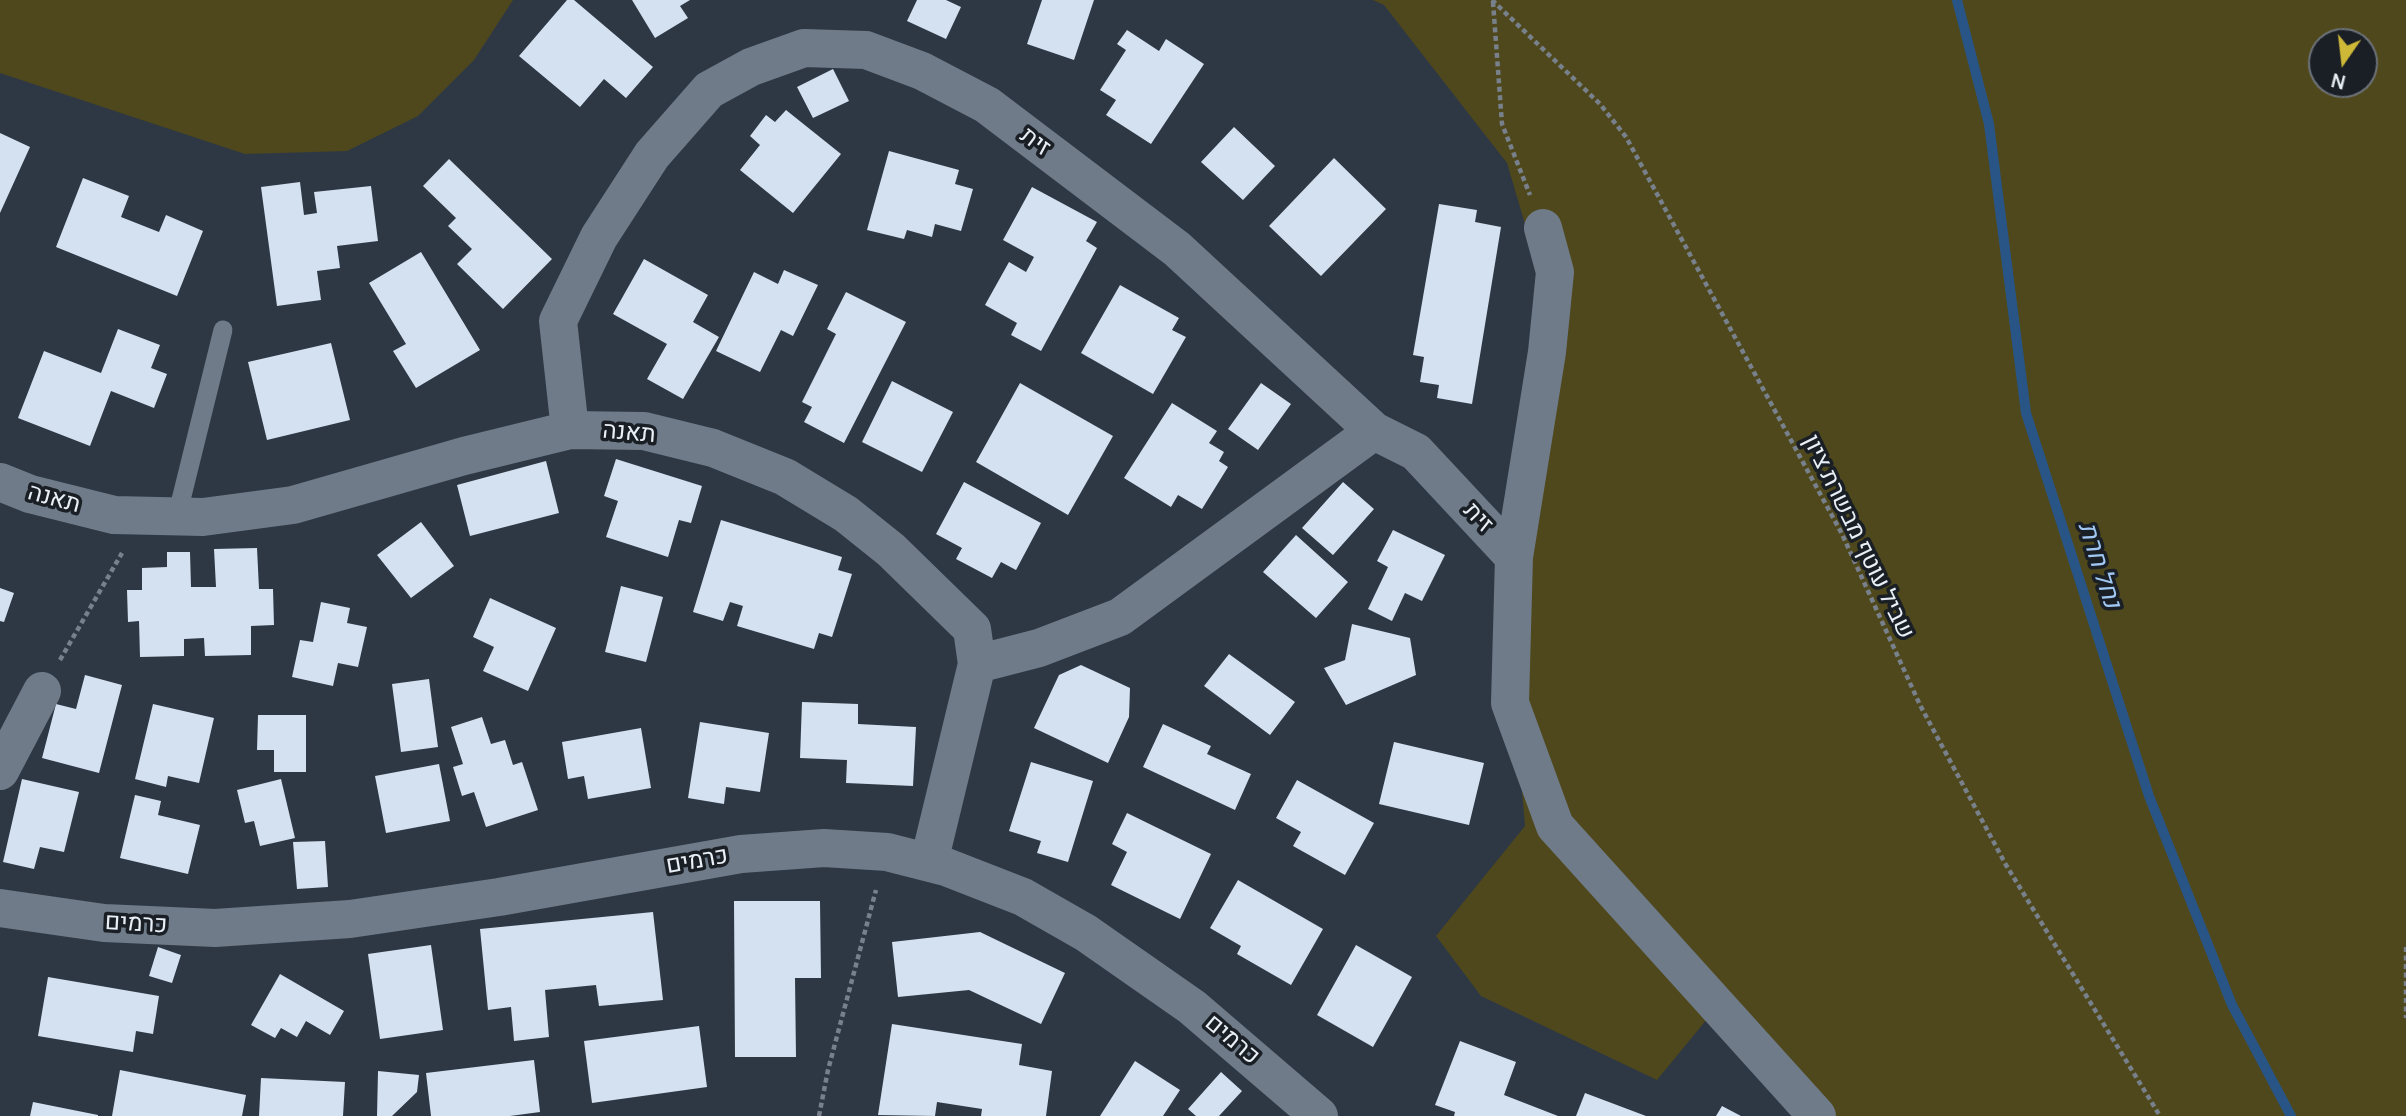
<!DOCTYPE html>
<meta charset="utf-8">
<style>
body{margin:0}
#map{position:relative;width:2406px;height:1116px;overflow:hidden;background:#2e3844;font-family:Manrope,sans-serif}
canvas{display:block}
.north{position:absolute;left:2308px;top:28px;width:70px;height:70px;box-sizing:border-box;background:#1a1f25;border:2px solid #6c7279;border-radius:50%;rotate:194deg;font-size:19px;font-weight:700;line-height:28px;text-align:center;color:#e8eff7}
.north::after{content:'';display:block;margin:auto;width:24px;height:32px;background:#ceb837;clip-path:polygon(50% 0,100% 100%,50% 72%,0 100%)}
</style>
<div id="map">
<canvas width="2406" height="1116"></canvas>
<div class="north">N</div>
</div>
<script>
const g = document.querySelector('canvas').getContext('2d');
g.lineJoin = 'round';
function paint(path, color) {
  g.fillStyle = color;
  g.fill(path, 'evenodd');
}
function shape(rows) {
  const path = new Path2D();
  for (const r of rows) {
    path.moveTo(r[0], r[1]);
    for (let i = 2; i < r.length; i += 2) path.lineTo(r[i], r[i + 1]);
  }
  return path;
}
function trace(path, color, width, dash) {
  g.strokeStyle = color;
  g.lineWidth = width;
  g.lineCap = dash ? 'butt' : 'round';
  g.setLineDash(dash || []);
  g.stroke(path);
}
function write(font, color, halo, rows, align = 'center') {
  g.font = font + ' Manrope,Heebo,sans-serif';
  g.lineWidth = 7;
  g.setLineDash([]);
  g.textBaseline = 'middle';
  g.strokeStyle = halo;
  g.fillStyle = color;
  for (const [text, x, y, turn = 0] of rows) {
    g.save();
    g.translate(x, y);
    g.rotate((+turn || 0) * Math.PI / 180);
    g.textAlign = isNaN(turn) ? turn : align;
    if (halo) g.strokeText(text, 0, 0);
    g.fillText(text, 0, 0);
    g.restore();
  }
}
const green = shape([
 [0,0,513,0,474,60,418,116,347,151,245,154,0,73],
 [1373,0,2406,0,2406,1116,1808,1116,1712,1013,1657,1080,1481,996,1436,936,1525,826,1519,753,1548,302,1507,163,1384,5],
 [2322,42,2364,42,2364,84,2322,84]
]);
const stream = shape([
 [1957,0,1989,124,2026,413,2149,796,2232,1005,2291,1116]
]);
const building = shape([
 [567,0,574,0,653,67,626,98,604,79,580,107,519,56],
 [632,0,690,0,680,6,688,18,655,38],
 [917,0,946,0,961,7,946,39,907,21],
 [1042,0,1094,0,1074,60,1027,44],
 [1127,30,1159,51,1166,39,1204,64,1151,144,1106,115,1116,100,1100,90,1126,50,1117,44],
 [833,69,849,101,813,118,797,87],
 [786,110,841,154,793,213,740,170,760,145,750,136,766,115,775,122],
 [1234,127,1275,166,1243,200,1201,162],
 [0,133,30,147,0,213],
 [889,151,959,170,955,184,973,189,961,231,935,224,932,237,907,230,904,239,867,230],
 [1334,158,1386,209,1321,276,1269,226],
 [449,159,552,259,503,309,457,264,472,249,448,226,456,218,423,186],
 [83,178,129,196,121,217,159,232,166,215,203,231,177,296,56,247],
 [300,182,304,215,317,213,314,192,371,186,378,241,337,246,340,268,317,271,321,300,277,306,261,187],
 [1032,187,1097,222,1086,241,1097,248,1041,351,1011,335,1017,323,985,305,1009,262,1026,272,1034,257,1003,240],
 [1439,204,1477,210,1475,222,1501,227,1472,404,1437,398,1439,385,1420,382,1424,357,1413,355],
 [421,252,480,350,416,388,393,351,406,344,369,283],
 [644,259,708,295,693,322,719,337,683,399,647,379,667,344,613,314],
 [784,270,818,285,793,336,781,330,760,372,716,351,754,272,778,284],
 [1120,285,1179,318,1172,330,1186,337,1153,394,1081,353],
 [846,292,906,322,844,443,804,422,812,407,802,402,836,334,827,329],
 [118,329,160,345,151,368,167,374,154,408,111,391,90,446,18,418,44,351,101,373],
 [331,343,350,420,267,440,248,362],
 [892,381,953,412,922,472,862,442],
 [1020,383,1113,436,1068,515,976,462],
 [1261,383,1291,404,1258,450,1228,429],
 [1172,403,1217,431,1209,443,1224,452,1219,461,1228,467,1202,509,1178,495,1171,507,1124,478],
 [616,459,702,486,691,523,679,520,668,557,606,537,618,501,604,496],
 [546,461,559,513,470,536,457,485],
 [964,482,1041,523,1016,570,1001,562,992,578,956,559,962,548,936,534],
 [1343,482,1374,509,1333,555,1302,528],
 [721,520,842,557,838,570,852,574,832,637,819,633,814,649,737,626,743,606,730,602,723,621,693,612],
 [421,522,454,566,411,598,377,555],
 [1393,530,1445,555,1422,601,1405,593,1392,621,1368,609,1388,567,1377,561],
 [1296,535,1348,582,1316,618,1263,572],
 [257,548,259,589,273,589,274,625,251,626,251,655,205,656,204,638,184,639,184,656,140,657,139,621,128,622,127,590,142,590,142,568,167,567,167,552,190,552,191,587,216,587,214,549],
 [621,586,663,597,646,662,605,652],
 [0,588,14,593,4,622,0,621],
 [490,598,556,628,528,691,483,671,494,647,473,637],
 [321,602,350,608,347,623,367,627,358,667,338,663,333,686,292,677,300,640,313,642],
 [1352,624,1410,638,1416,675,1346,705,1324,668,1345,660],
 [1229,654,1295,702,1270,735,1204,686],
 [1081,665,1130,688,1129,717,1108,763,1034,728,1059,675],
 [85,675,122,685,99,773,42,758,56,704,76,709],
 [429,679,438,747,401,752,392,684],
 [802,702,858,704,858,724,916,727,913,786,846,783,847,760,800,758],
 [153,704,214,718,199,783,168,776,166,787,135,779],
 [258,715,306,715,306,772,274,772,274,750,257,750],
 [482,717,491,744,505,740,513,765,522,762,538,810,486,827,474,792,462,796,453,767,463,764,451,727],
 [700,722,769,733,760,792,726,787,724,804,688,798],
 [1163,724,1211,746,1207,754,1251,774,1235,810,1143,767],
 [641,728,651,788,588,799,584,776,568,779,562,742],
 [1394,742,1484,763,1469,825,1379,804],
 [1031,762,1093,781,1068,862,1037,853,1041,841,1009,831],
 [439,764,450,821,386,833,375,776],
 [22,779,79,792,64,852,40,847,34,869,3,862],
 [281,779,295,838,260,846,254,821,245,823,237,790],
 [1297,780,1374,823,1345,875,1293,846,1301,832,1276,818],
 [135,795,161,801,158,815,200,825,188,874,120,858],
 [1127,813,1211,854,1180,919,1111,885,1127,852,1112,844],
 [325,841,328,887,297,889,293,842],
 [1238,880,1323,929,1291,985,1237,954,1241,946,1210,928],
 [734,901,820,901,821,978,795,978,796,1057,735,1057],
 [653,912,663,1000,599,1006,596,985,545,990,549,1037,514,1041,511,1007,488,1010,480,929],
 [980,932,1065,973,1041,1024,969,990,898,997,892,942],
 [431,945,443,1030,380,1039,368,954],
 [1356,945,1412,977,1373,1047,1317,1015],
 [158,947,181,955,172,983,149,976],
 [280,974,344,1011,330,1035,306,1021,297,1037,281,1028,275,1038,251,1025],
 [48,977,159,996,153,1034,136,1031,133,1052,38,1036],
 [892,1024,1022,1044,1019,1065,1052,1071,1046,1116,981,1116,982,1109,937,1102,935,1116,878,1115],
 [699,1026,707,1087,592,1103,584,1041],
 [1460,1041,1516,1062,1504,1095,1558,1116,1454,1116,1455,1112,1435,1105],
 [534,1060,540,1112,510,1116,431,1116,426,1073],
 [1135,1061,1180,1090,1163,1116,1100,1116],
 [120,1070,246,1095,242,1116,112,1116],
 [378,1071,419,1075,417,1092,392,1116,377,1116],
 [1221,1072,1242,1091,1219,1116,1196,1116,1188,1109],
 [261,1078,345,1082,343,1116,259,1116],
 [1585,1093,1646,1116,1576,1116],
 [33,1102,98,1115,98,1116,30,1116],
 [1722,1106,1741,1116,1716,1116]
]);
const path = shape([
 [1492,0,1600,104,1626,137,1842,534,1920,705,2006,865,2160,1116],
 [1493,2,1502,124,1530,195],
 [60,660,122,553],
 [2406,947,2406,1018],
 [819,1116,828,1070,876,890]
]);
const service = shape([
 [177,516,223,330]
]);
const minor = shape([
 [1543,228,1555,272,1547,352,1514,557,1510,703,1555,826,1817,1116],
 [570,430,558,321,599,237,652,155,709,90,751,67,804,48,866,50,922,71,987,105,1177,249,1374,431,1120,617,1039,648,977,664],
 [1374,431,1416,452,1514,557],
 [0,482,30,494,114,515,203,517,293,505,464,456,570,430,644,431,713,448,785,477,846,514,891,550,972,629,977,664,929,862],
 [0,771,42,691]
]);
const tertiary = shape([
 [0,908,104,923,215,928,350,919,499,897,741,854,824,848,887,852,946,867,1023,897,1086,933,1192,1007,1319,1116]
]);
const streetNames = [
 ["זית",1035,142,37],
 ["תאנה",629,433,5],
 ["תאנה",54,499,15],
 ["זית",1478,518,47],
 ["שביל עוטף מבשרת ציון",1858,537,64],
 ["כרמים",697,861,-10],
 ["כרמים",136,924,3],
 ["כרמים",1232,1040,40]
];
const waterNames = [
 ["נחל חרת",2099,565,72]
];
paint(green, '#4f481c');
trace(stream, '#295586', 10);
paint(building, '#d4e1f1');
trace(path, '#78818b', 4.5, [5, 3.5]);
trace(service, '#6f7b89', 19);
trace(minor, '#6f7b89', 38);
trace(tertiary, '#6f7b89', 38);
write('24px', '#e8eff7', '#1a1f25', streetNames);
write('italic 26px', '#a1c7f3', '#1a1f25', waterNames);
</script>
